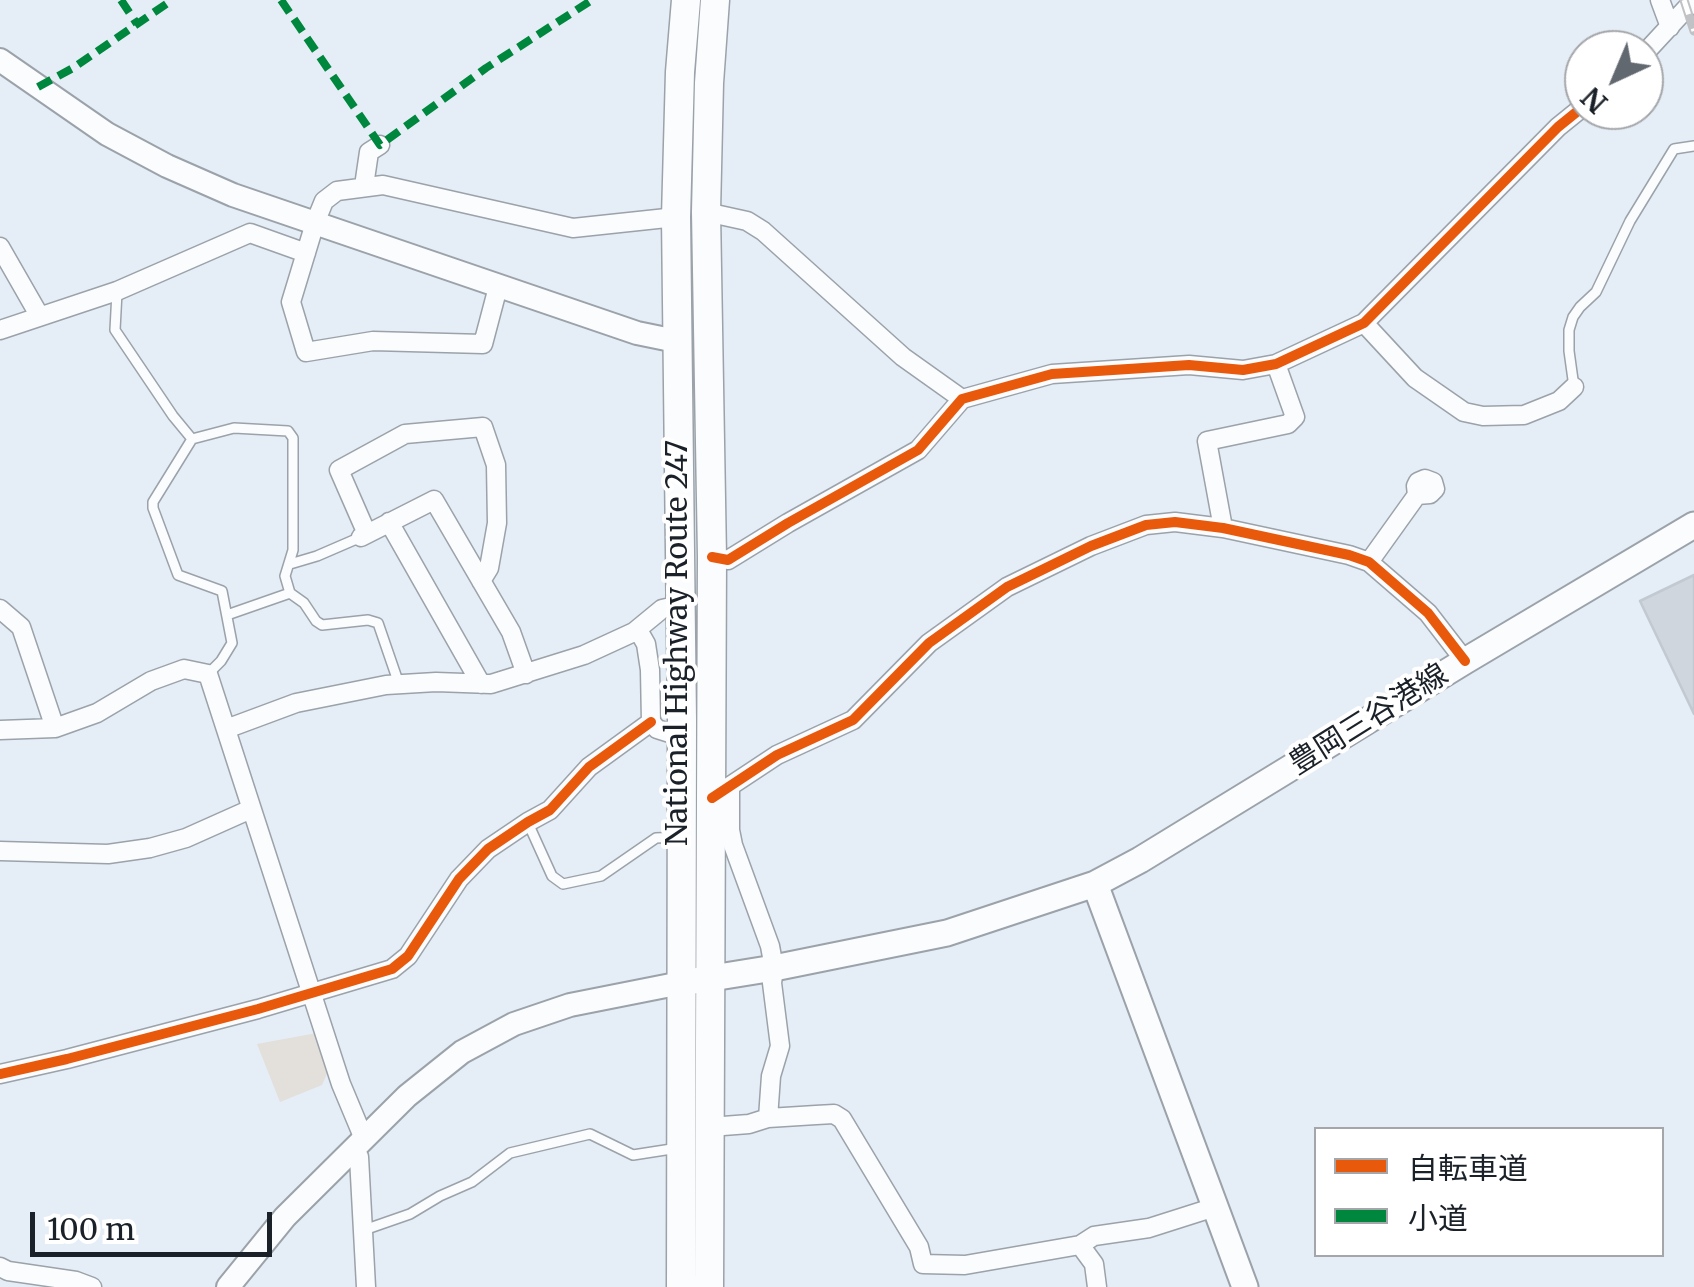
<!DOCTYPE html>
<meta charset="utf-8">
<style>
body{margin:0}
#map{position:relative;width:1694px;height:1287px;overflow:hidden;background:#e5edf6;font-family:Merriweather,"Noto Sans JP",serif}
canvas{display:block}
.legend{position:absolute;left:1314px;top:1127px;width:350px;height:130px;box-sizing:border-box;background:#fff;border:2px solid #a4a6a9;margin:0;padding:12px 18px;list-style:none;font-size:30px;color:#1b2128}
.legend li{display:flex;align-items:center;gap:20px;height:50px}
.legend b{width:50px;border:2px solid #a4a6a9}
.north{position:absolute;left:1564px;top:30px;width:100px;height:100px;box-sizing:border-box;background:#fff;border:2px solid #a4a6a9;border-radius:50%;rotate:224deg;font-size:28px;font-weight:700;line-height:40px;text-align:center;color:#1b2128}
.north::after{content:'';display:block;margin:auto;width:35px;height:45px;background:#626870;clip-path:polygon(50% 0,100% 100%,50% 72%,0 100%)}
.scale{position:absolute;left:30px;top:1212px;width:242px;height:45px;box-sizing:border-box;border:5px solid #1b2128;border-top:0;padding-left:12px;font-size:30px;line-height:35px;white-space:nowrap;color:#1b2128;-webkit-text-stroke:8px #fff;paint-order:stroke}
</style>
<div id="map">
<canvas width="1694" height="1287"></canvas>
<ul class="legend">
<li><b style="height:12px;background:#e8590c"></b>自転車道</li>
<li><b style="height:12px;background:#00873e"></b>小道</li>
</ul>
<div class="north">N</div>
<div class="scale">100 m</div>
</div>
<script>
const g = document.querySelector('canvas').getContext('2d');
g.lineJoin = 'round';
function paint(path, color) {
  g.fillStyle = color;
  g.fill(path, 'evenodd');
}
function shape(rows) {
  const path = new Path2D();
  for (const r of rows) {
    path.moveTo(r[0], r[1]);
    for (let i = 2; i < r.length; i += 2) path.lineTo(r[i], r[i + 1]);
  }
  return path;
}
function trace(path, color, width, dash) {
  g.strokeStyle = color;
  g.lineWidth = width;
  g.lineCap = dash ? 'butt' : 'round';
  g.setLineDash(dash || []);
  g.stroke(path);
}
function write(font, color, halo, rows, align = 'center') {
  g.font = font + ' Merriweather,"Noto Sans JP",serif';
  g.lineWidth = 8;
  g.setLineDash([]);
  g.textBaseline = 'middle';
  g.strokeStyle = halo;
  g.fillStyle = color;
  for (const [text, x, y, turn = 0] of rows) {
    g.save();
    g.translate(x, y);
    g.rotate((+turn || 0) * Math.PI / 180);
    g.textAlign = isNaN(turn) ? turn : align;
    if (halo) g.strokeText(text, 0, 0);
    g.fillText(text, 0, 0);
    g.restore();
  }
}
const green = shape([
 [317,1033,330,1067,322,1085,280,1102,257,1044]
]);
const building = shape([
 [1694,575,1694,714,1640,601,1694,575]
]);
const service = shape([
 [117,292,115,330,173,416,192,439,153,502,153,508,178,575,222,591,232,643,221,661,208,674],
 [1574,387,1569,351,1569,330,1573,317,1580,307,1596,292,1630,221,1674,149,1694,146],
 [192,439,234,428,288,431,293,438,293,550,285,576,290,593,304,603,316,621,322,625,368,620,378,623,399,684],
 [290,564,317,556,361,537],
 [227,615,290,593],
 [528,823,552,876,563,884,601,876,656,838,678,837],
 [364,1230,410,1214,440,1196,472,1182,510,1153,590,1134,633,1155,678,1148]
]);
const minor = shape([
 [1660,0,1670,27],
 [1644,54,1694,0],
 [364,186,369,152,380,145],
 [706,212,747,221,763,231,903,357,962,399],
 [0,247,39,315],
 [498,287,483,344,373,341,306,352,291,302,315,223,324,201,337,191,383,185,573,228,676,217],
 [1364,323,1415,378,1464,412,1483,416,1524,415,1559,401,1574,387],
 [0,330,117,291,250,233,306,253],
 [389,522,481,684],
 [1223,528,1207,441,1288,424,1295,417,1276,364],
 [367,534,339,470,405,434,483,427,496,465,497,523,489,568,481,581],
 [361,537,434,500,511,632,526,674],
 [712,557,728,560,788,523,918,450,962,399,1052,374,1189,365,1243,370,1276,364,1364,323,1558,127,1584,106],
 [1369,562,1417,495,1416,486,1418,482,1425,479,1433,482,1435,489,1430,494,1417,495],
 [0,609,21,627,55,728],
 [638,630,646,644,650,670,651,722,657,729,682,737],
 [226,729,296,703,386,685,436,682,491,684,584,655,634,632,662,609,680,605],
 [0,730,55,728,97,713,151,681,184,669,208,674,341,1084,364,1139],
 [730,786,730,830,733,845,770,946,774,968,772,983,780,1046,771,1076,768,1118],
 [712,798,777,755,853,720,929,643,1007,587,1091,546,1146,525,1175,522,1223,528,1349,555,1369,562,1428,613,1465,661],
 [0,851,108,854,150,848,186,838,251,809],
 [0,1074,67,1059,258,1009,392,969,408,956,459,879,488,849,528,822,550,810,589,767,651,722],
 [710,1127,749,1124,768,1118,816,1115,834,1114,842,1119,919,1247,923,1264,965,1265,1080,1245,1094,1236,1149,1228,1215,1207],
 [351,1151,359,1157,366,1287],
 [1080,1245,1094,1264,1097,1287],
 [0,1267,8,1271,76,1281,92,1287]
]);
const tertiary = shape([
 [0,60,107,134,167,166,233,195,637,333,676,341],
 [228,1287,285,1217,407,1096,462,1052,514,1024,570,1005,681,983]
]);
const secondary = shape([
 [1095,884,1245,1287],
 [681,983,774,968,947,933,1095,884,1140,860,1465,661,1694,525]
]);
const trunk = shape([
 [681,1287,682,720,676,217,680,72,686,0],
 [709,1287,712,557,706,212,709,83,715,0]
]);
const rail = shape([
 [1684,0,1694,31]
]);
const quiet = shape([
 [121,0,137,24],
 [281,0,380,145,486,68,592,0],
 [38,87,73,68,172,0]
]);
const cycleway = shape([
 [712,557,728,560,788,523,918,450,962,399,1052,374,1189,365,1243,370,1276,364,1364,323,1558,127,1584,106],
 [712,798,777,755,853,720,929,643,1007,587,1091,546,1146,525,1175,522,1223,528,1349,555,1369,562,1428,613,1465,661],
 [0,1074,67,1059,258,1009,392,969,408,956,459,879,488,849,528,822,550,810,589,767,651,722]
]);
const streetNames = [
 ["National Highway Route 247",679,643,-90],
 ["豊岡三谷港線",1369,720,-32]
];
paint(green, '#e3dfda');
paint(building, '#cfd6de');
trace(building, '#c2c9d1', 2.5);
trace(service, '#9ba2a9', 12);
trace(minor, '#9ba2a9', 21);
trace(tertiary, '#9ba2a9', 26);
trace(secondary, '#9ba2a9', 29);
trace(trunk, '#9ba2a9', 31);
trace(service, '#fbfcfe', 9);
trace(minor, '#fbfcfe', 18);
trace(tertiary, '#fbfcfe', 22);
trace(secondary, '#fbfcfe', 25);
trace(trunk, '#fbfcfe', 28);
trace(rail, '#c0c2c5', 9);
trace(rail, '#fff', 5, [15]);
trace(quiet, '#00873e', 8, [15, 8]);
trace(cycleway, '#e8590c', 10);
write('30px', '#1b2128', '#fff', streetNames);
</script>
